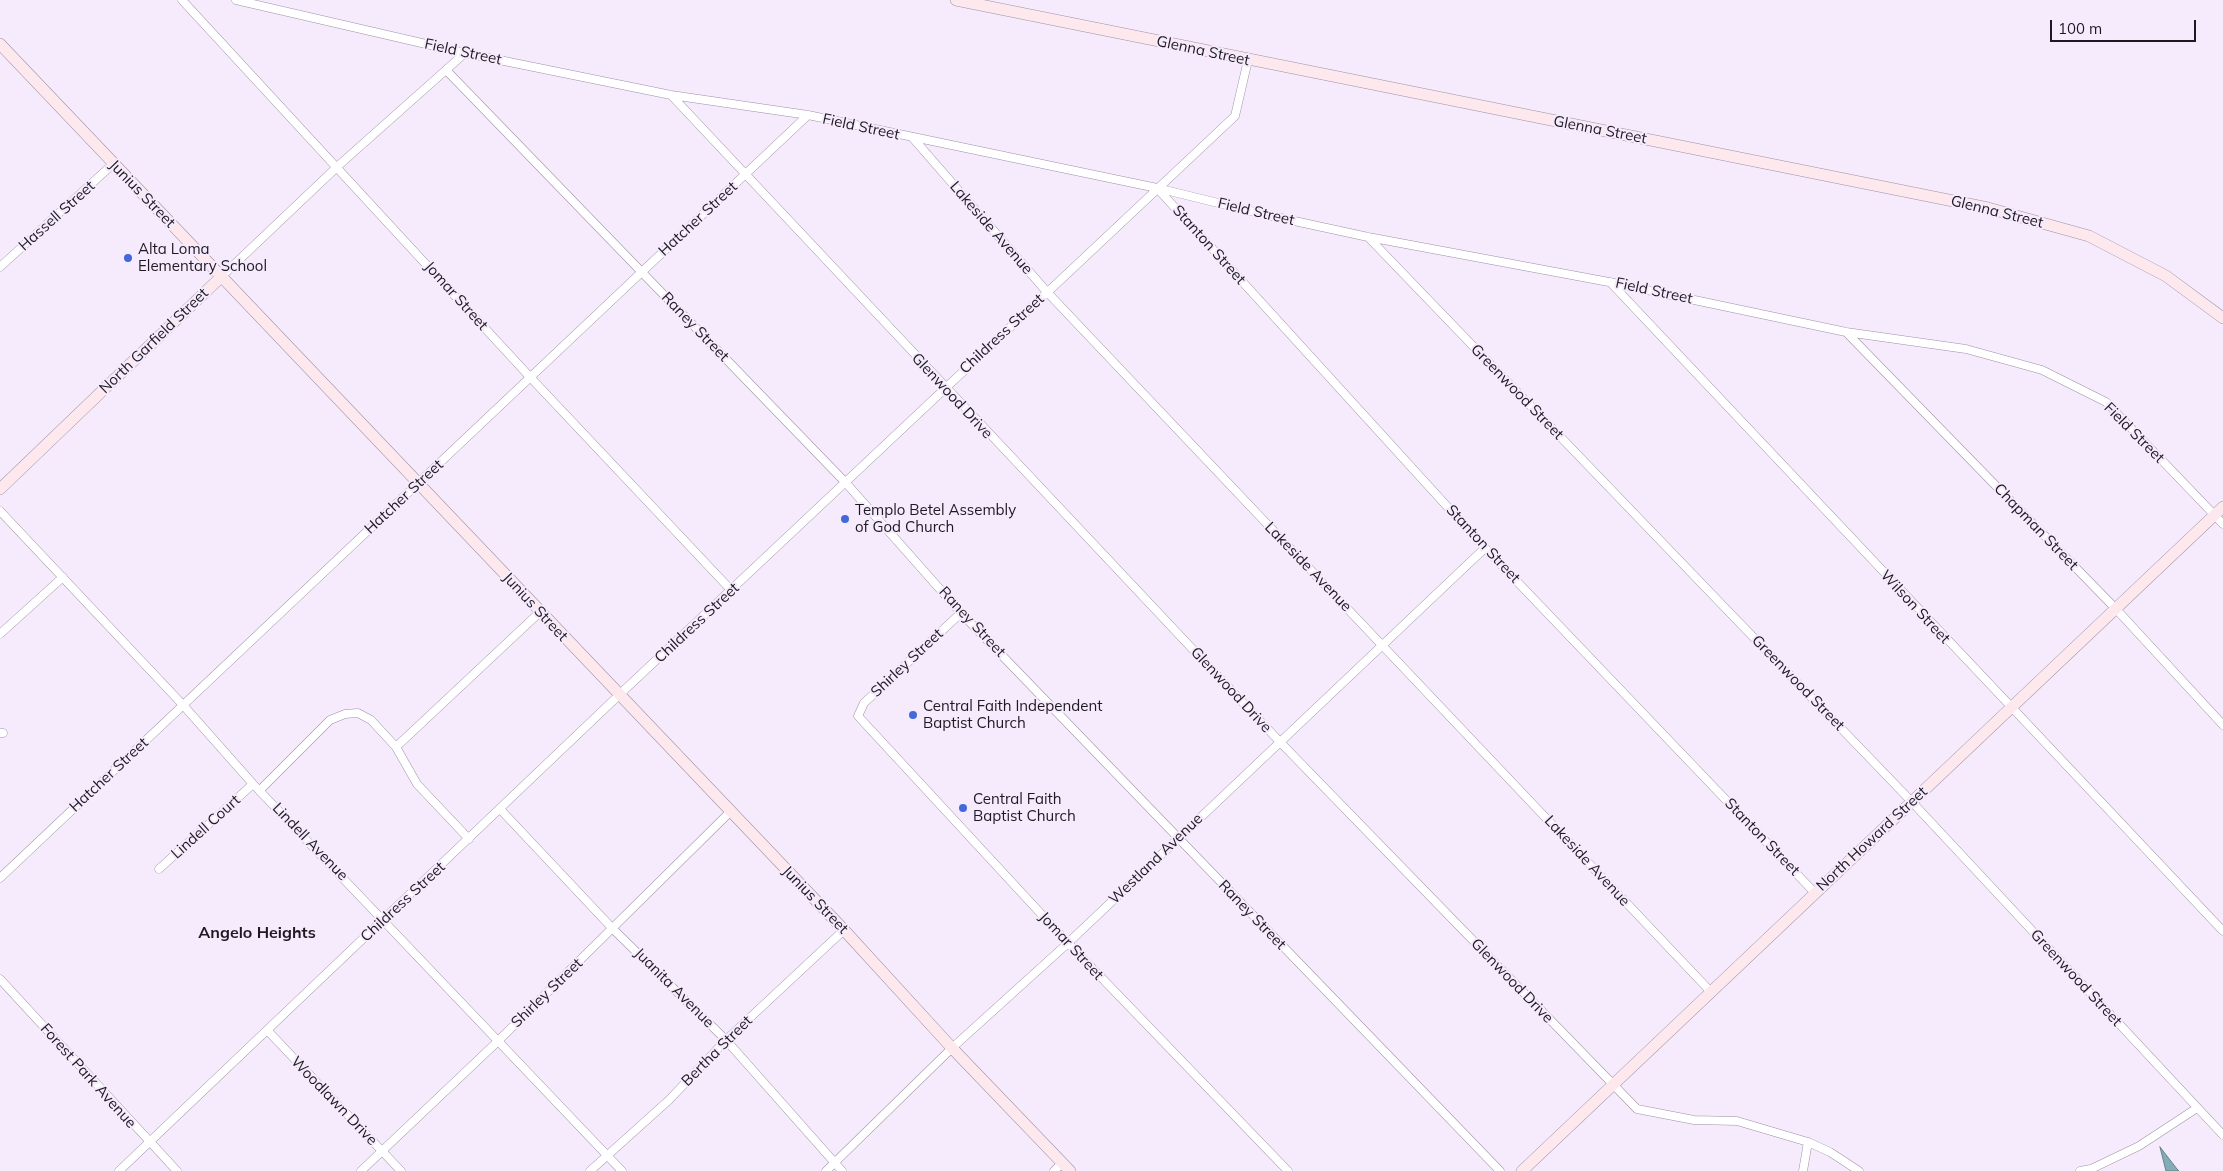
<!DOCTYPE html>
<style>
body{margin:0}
#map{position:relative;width:2223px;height:1171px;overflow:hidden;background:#f6ebfd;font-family:Mulish,sans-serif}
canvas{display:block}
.scale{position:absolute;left:2050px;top:20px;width:146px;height:22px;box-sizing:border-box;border:2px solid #1e1921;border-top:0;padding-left:6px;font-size:15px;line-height:18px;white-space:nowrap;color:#1e1921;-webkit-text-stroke:4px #f6ebfd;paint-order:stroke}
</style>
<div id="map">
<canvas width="2223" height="1171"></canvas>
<div class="scale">100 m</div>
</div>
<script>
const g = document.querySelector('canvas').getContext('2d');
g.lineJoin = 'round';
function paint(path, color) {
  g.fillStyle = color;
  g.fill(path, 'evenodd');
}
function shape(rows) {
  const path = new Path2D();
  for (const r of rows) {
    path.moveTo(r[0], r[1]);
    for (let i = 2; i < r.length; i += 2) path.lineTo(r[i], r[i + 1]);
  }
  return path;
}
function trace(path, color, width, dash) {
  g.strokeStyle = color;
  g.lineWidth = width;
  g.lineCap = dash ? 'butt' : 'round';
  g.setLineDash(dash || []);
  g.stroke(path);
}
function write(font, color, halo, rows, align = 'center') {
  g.font = font + ' Mulish,sans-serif';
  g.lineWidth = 4;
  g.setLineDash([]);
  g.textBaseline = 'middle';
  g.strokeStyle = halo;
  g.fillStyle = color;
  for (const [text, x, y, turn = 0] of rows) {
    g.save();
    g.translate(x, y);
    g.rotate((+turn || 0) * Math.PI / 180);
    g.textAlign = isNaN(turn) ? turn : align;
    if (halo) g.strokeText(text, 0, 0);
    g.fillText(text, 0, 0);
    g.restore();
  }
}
const water = shape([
 [2160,1147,2177,1169,2179,1171,2166,1171,2160,1147]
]);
const street = shape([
 [182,0,530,377,732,591],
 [236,0,465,53,671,95,808,115,1157,188,1267,215,1368,237,1609,282,1846,332,1966,349,2042,370,2106,402,2223,524],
 [447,71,846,483,961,613,1500,1171],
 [671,95,1280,742,1637,1109,1694,1120,1737,1121,1808,1142,1830,1152,1859,1171],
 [912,137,1047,292,1711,992],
 [1157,188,1485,548,1815,893],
 [1368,237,1912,802,2223,1135],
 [0,267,113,164],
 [222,276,338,166,465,53],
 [1610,282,2223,931],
 [1846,332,2116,609,2223,725],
 [0,511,183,705,253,784,622,1171],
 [961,613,864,703,858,716,1068,943,1288,1171],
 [0,634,63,577],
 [0,733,3,733],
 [396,747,540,612],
 [260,790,330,720,345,714,358,713,371,720,396,747,417,784,469,839],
 [500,809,613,929,726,1040,842,1171],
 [159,869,253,784],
 [0,878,808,115],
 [0,979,177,1171],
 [267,1030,401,1171],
 [119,1171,619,695,1235,116,1248,60],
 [361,1171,497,1042,730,812],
 [590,1171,669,1100,726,1040,844,930],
 [826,1171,952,1048,1068,943,1485,548],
 [1054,1171,1062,1163],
 [1803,1171,1808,1142],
 [2080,1171,2091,1169,2139,1146,2197,1108]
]);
const secondary = shape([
 [956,0,1988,208,2089,236,2166,276,2223,318],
 [0,44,844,930,952,1048,1070,1171],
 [0,489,222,276],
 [1522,1171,2223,507]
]);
const markers = [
 [128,258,5,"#4368db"],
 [845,519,5,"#4368db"],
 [913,715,5,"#4368db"],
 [963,808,5,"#4368db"]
];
const streetNames = [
 ["Glenna Street",1203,51,12],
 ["Field Street",463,52,12],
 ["Field Street",861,127,12],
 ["Glenna Street",1600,130,11],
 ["Junius Street",142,194,46],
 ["Field Street",1256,212,13],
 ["Glenna Street",1997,212,14],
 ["Hassell Street",57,216,-42],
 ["Hatcher Street",698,219,-43],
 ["Lakeside Avenue",991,228,49],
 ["Stanton Street",1209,245,48],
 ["Field Street",1654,291,12],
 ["Jomar Street",456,296,48],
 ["Raney Street",695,327,46],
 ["Childress Street",1002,334,-43],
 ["North Garfield Street",154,341,-44],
 ["Greenwood Street",1517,392,46],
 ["Glenwood Drive",952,396,47],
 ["Field Street",2134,433,45],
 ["Hatcher Street",404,497,-43],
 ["Chapman Street",2036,527,46],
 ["Stanton Street",1483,544,47],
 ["Lakeside Avenue",1308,567,46],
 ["Junius Street",535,607,47],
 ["Wilson Street",1915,607,47],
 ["Raney Street",972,622,47],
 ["Childress Street",697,623,-43],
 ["Shirley Street",907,663,-43],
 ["Greenwood Street",1798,683,46],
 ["Glenwood Drive",1231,690,47],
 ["Hatcher Street",109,775,-43],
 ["Lindell Court",206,827,-42],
 ["Stanton Street",1762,837,46],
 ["North Howard Street",1872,839,-43],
 ["Lindell Avenue",310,842,46],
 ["Westland Avenue",1156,859,-44],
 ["Lakeside Avenue",1587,861,47],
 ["Junius Street",815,900,46],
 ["Childress Street",403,902,-43],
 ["Raney Street",1252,915,46],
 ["Jomar Street",1071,946,47],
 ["Greenwood Street",2076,978,47],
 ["Glenwood Drive",1512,981,46],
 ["Juanita Avenue",674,988,45],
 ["Shirley Street",547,993,-44],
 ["Bertha Street",717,1051,-45],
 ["Forest Park Avenue",88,1076,48],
 ["Woodlawn Drive",334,1101,46]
];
const poiNames = [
 ["Alta Loma",138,249],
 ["Elementary School",138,266],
 ["Templo Betel Assembly",855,510],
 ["of God Church",855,527],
 ["Central Faith Independent",923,706],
 ["Baptist Church",923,723],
 ["Central Faith",973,799],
 ["Baptist Church",973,816]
];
const neighbourhoodNames = [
 ["Angelo Heights",257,933]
];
paint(water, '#83adb6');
trace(water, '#658189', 1);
trace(street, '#9e91a5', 9);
trace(secondary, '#9e91a5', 12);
trace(street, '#fff', 8);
trace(secondary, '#fce8ed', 11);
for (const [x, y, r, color] of markers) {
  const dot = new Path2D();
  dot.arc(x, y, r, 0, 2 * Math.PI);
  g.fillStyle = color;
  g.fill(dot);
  trace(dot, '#f6ebfd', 2);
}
write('15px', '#1e1921', '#f6ebfd', streetNames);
write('15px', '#1e1921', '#f6ebfd', poiNames, 'left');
write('bold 16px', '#1e1921', '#f6ebfd', neighbourhoodNames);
</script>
